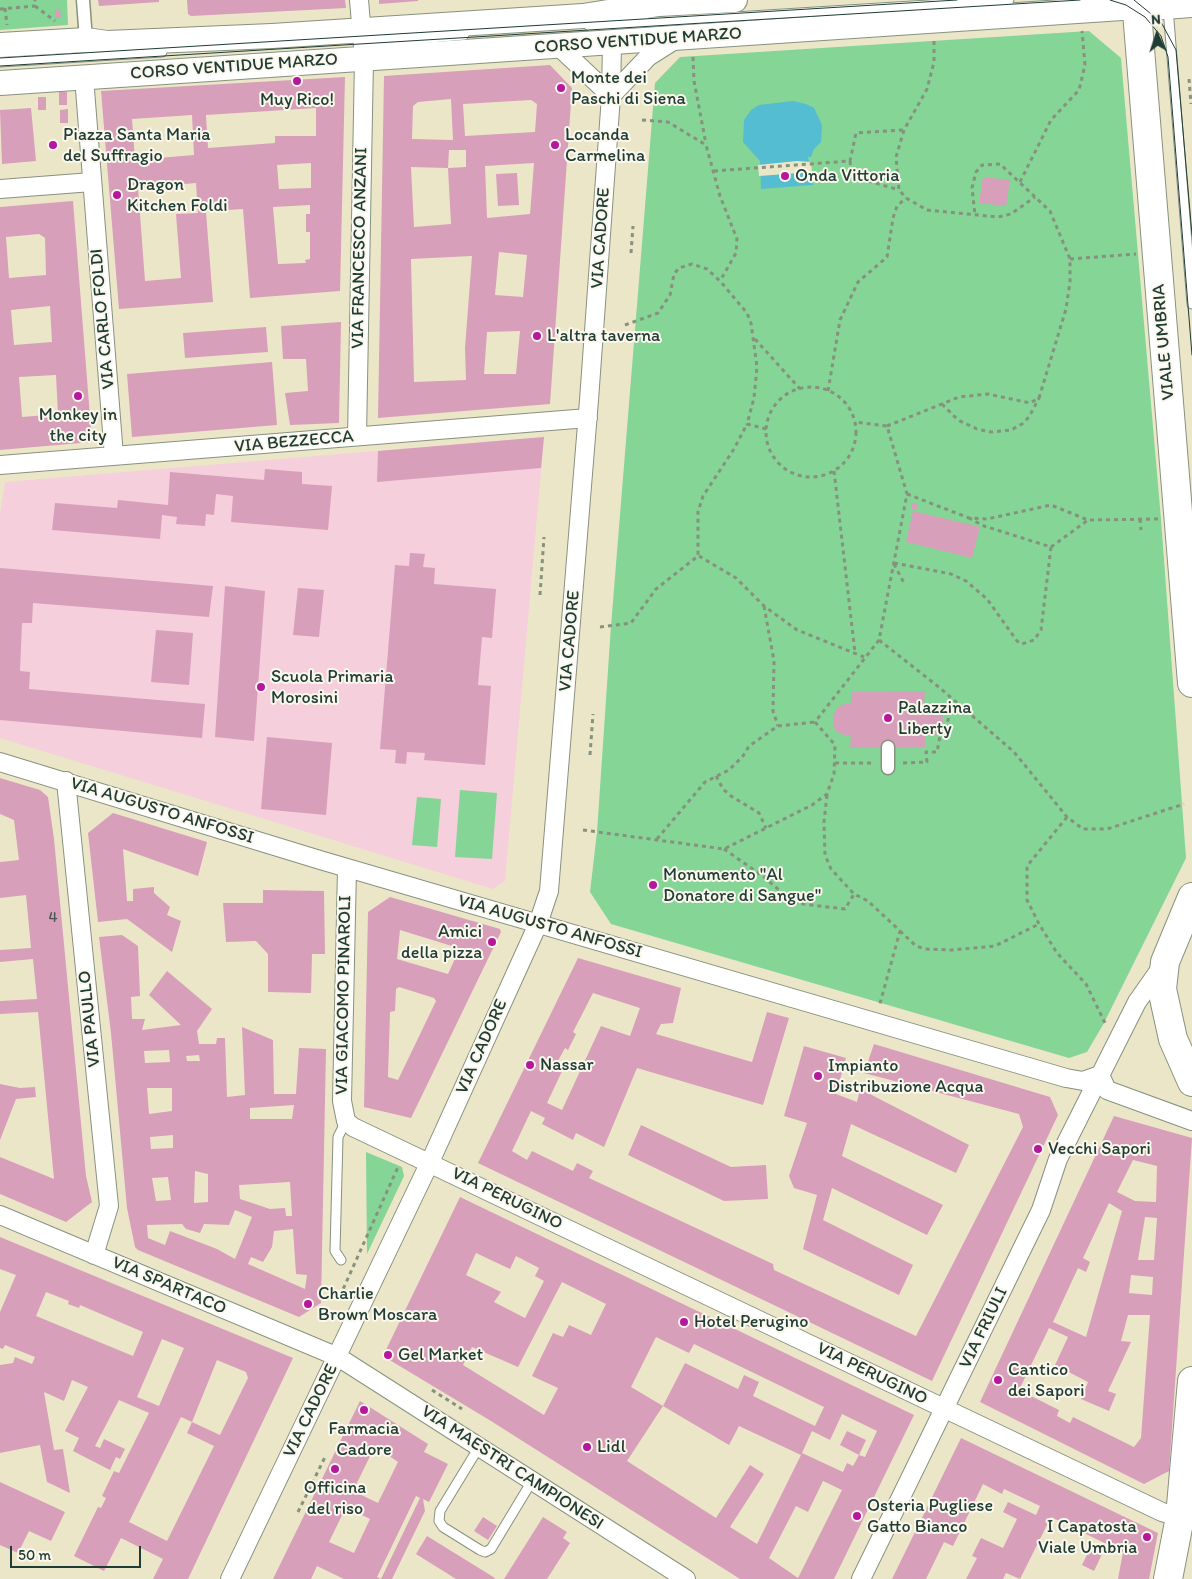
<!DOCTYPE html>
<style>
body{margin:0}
#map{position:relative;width:1192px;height:1579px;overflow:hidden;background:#ece6c9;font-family:Itim,sans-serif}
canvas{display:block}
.north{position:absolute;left:1132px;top:10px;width:50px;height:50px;-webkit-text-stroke:4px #fbf7ec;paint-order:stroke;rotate:356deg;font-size:14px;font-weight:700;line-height:20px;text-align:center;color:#1f3d34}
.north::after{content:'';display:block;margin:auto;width:18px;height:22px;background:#1f3d34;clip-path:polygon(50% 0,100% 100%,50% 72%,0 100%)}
.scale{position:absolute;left:10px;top:1546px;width:131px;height:22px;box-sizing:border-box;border:2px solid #1f3d34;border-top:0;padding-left:6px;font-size:15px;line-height:18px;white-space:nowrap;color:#1f3d34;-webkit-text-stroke:4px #fbf7ec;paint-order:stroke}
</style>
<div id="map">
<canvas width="1192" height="1579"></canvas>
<div class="north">N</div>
<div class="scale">50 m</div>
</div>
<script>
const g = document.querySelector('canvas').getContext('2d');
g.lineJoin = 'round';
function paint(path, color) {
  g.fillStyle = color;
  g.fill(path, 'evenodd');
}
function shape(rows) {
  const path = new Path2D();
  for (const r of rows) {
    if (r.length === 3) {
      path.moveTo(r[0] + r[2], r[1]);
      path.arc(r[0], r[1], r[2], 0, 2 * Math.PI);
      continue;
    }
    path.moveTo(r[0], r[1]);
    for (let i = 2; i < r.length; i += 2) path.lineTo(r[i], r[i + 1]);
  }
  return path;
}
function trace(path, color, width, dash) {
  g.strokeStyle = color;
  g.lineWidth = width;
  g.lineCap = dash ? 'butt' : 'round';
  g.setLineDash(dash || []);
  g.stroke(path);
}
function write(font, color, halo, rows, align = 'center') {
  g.font = font + ' Itim,sans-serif';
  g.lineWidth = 4;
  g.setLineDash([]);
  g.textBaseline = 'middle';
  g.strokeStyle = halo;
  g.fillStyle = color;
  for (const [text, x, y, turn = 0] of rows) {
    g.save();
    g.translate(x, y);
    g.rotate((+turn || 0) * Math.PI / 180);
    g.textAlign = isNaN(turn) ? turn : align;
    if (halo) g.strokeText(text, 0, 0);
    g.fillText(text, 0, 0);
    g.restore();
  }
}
const built = shape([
 [544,437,505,881,493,889,0,738,0,514,5,482]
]);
const green = shape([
 [0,0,67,0,68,25,0,30],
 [1089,31,1121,58,1161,519,1186,858,1104,1023,1087,1052,1069,1058,611,924,590,892,597,832,611,626,655,83,680,57],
 [460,790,497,793,492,859,455,857],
 [417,797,441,799,437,847,412,845],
 [366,1152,402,1167,404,1176,367,1254]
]);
const water = shape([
 [793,101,806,104,814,108,822,125,821,142,814,149,811,157,808,157,813,185,761,189,760,161,743,142,744,120,751,110,759,105]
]);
const pier = shape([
 [797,161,811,162,812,172,759,176,758,165]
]);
const building = shape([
 [98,0,159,0,159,2,99,6],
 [187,0,345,0,346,8,191,16,188,14],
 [379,0,418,0,418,1,379,4],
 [55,9,60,9,61,18,55,18],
 [550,65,572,88,550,404,378,418,384,76],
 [451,99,453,140,412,139,413,106,418,102],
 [531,100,537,104,535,132,465,136,463,104],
 [449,150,466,150,466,167,448,168,451,224,414,227,411,167,448,168],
 [534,163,530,214,487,218,485,166],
 [499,252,527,255,523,297,495,295],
 [472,256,465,348,466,380,414,382,411,259],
 [520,331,516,374,484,374,487,332],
 [345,77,340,291,250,298,243,209,213,211,206,212,213,302,119,309,101,91],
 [316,108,316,136,275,136,275,143,208,148,206,115],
 [192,115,194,155,135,160,132,119],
 [311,163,311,188,279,189,277,165],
 [196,183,198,213,176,214,181,278,145,281,138,188],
 [310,205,310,214,306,214,306,232,310,232,310,259,305,260,306,263,278,264,273,207],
 [59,92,67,92,67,105,59,105],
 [38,97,46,97,46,110,38,110],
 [31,108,36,161,2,164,0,110],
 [68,109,68,123,60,123,60,110],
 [517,173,519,205,498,206,496,174],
 [983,177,1010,180,1006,206,979,203],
 [73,201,92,442,0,450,0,207],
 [39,234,45,238,46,275,9,278,6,237],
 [50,306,52,342,14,345,11,310],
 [56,375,58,414,22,417,19,377],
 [341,322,339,423,290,425,285,393,308,391,306,359,283,359,281,326],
 [266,327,268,352,185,358,183,333],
 [272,362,277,425,132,437,127,374],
 [544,437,541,468,377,482,378,451],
 [265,469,302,472,302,484,332,486,328,530,231,522,233,496,216,494,214,515,206,514,205,526,176,524,177,517,162,515,160,539,52,530,55,503,117,508,118,500,168,505,170,472,264,480],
 [912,503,918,504,917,510,911,509],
 [913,511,980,527,972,558,906,542],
 [410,553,425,554,423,567,435,568,434,584,496,589,492,638,482,637,478,685,491,686,485,765,424,760,425,753,407,752,406,764,395,763,396,750,380,749,395,565,409,566],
 [0,568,213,586,209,617,33,603,32,623,22,623,20,671,30,672,29,689,205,704,202,738,0,720],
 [225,586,265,591,254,741,215,737],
 [298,588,324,590,319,637,293,635],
 [156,630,193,633,189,685,151,682],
 [925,691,924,703,936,705,942,712,943,721,941,729,935,735,925,736,925,747,850,748,851,736,840,734,833,727,833,716,837,709,841,705,851,703,851,692],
 [267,737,332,743,326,815,261,809],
 [0,778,40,790,48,797,54,839,86,1176,92,1202,66,1222,0,1194,0,1157,54,1179,38,1012,0,1014,0,1001,37,999,33,959,0,962,0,950,31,948,26,895,0,898,0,862,19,860,14,820,0,814],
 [113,813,207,842,198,876,123,849,127,901,133,901,133,889,154,887,154,893,170,907,167,915,181,921,172,952,127,919,98,922,88,833],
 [263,890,324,891,325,954,312,954,311,993,268,992,268,954,256,941,226,942,223,903,263,903],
 [390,897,500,929,501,932,411,1118,364,1107,368,912],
 [400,930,455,947,459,950,448,974,397,959],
 [399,987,434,998,436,1001,398,1080,388,1077,390,1012,395,1011,396,989],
 [122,935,138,946,140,996,131,997,132,1019,145,1019,142,1030,181,1025,149,995,167,971,212,1009,197,1031,199,1044,216,1044,217,1038,225,1038,227,1097,245,1095,242,1027,273,1040,274,1094,296,1094,299,1048,326,1049,321,1303,299,1317,138,1250,135,1247,127,1208,111,1033,99,937],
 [169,1050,170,1062,145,1063,144,1051],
 [199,1055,200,1061,187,1061,186,1056],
 [147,1088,172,1088,172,1111,149,1114],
 [294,1105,292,1119,250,1119,250,1108],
 [173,1135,173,1148,151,1149,150,1137],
 [195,1171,208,1174,208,1202,194,1203],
 [168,1177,171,1200,156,1201,152,1178],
 [290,1182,292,1216,286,1216,285,1208,270,1209,240,1199,239,1185],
 [235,1210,252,1217,235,1259,217,1249,170,1231,165,1245,148,1238,147,1225,182,1224,186,1229,200,1233,204,1224,229,1225],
 [293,1229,296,1274,307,1275,305,1289,248,1264,251,1257,263,1262,272,1247,274,1231],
 [578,958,681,988,673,1023,661,1024,656,1034,752,1062,767,1012,789,1018,763,1105,637,1068,604,1147,576,1133,573,1140,542,1124,545,1118,531,1111,512,1151,527,1160,532,1151,573,1171,577,1163,593,1171,589,1178,773,1264,774,1270,916,1336,1023,1127,1019,1114,864,1073,874,1044,1050,1097,1058,1115,932,1381,478,1163],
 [593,993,640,1008,630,1036,601,1026,562,1110,547,1103,565,1065,558,1061,565,1048,568,1050,576,1034,573,1032],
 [804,1046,846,1058,836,1094,857,1102,860,1089,969,1145,956,1173,851,1124,842,1156,943,1205,927,1235,832,1188,823,1220,913,1265,899,1295,803,1249,817,1195,794,1188,789,1176,807,1123,784,1116],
 [0,1084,20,1088,35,1087,36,1097,16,1099,0,1140],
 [1114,1116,1192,1138,1169,1471,1144,1484,980,1402],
 [1133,1160,1157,1166,1156,1202,1135,1201,1117,1192],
 [1109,1203,1122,1211,1086,1337,1053,1322,1078,1268,1086,1272,1090,1262,1083,1258],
 [1145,1217,1157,1218,1154,1260,1138,1260],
 [1131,1275,1153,1277,1152,1295,1129,1293],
 [1128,1315,1150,1315,1141,1438,1134,1447,1073,1417,1070,1423,1057,1416,1059,1410,1019,1390,1049,1328,1068,1337,1055,1365,1088,1382,1081,1399,1109,1411,1116,1394,1108,1391,1131,1342,1121,1341],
 [641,1125,731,1167,766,1165,768,1199,724,1201,628,1155],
 [460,1197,914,1415,834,1579,740,1579,491,1421,383,1356],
 [476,1253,510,1269,516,1256,539,1268,535,1276,544,1281,525,1318,494,1302,501,1292,466,1275],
 [562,1282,606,1304,591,1335,569,1325,563,1337,553,1333,532,1376,558,1388,544,1415,463,1365,472,1347,518,1367],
 [656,1337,689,1353,694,1344,824,1407,815,1426,753,1396,759,1382,744,1375,738,1389,685,1363,663,1406,729,1445,739,1426,801,1455,757,1544,730,1527,764,1474,750,1465,716,1518,627,1461,663,1406,631,1387],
 [842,1414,877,1431,865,1457,859,1455,866,1440,847,1431,840,1445,859,1455,853,1466,847,1463,843,1472,802,1453,812,1431,830,1440],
 [823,1481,842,1490,798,1578,769,1558,796,1506,808,1512],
 [0,1237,293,1358,188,1579,153,1579,163,1559,121,1538,104,1571,74,1556,98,1507,101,1508,106,1498,102,1496,114,1471,119,1473,149,1413,119,1400,95,1446,100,1448,104,1439,125,1449,120,1459,116,1457,110,1470,73,1451,79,1438,65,1431,88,1387,72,1380,64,1401,44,1392,54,1450,63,1449,70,1493,47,1482,40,1445,0,1453,0,1365,13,1363,15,1357,32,1364,35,1357,5,1345,3,1349,0,1348,0,1312,16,1275,0,1269],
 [46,1292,69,1301,68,1304,79,1308,80,1305,143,1332,133,1356,36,1316],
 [162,1339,184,1348,159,1406,137,1397],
 [217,1360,246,1372,248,1378,220,1435,192,1422,187,1433,214,1446,167,1541,129,1522,181,1417,192,1422],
 [360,1401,428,1444,424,1452,448,1464,429,1502,423,1499,425,1511,392,1579,381,1579,420,1498,416,1496,377,1577,381,1579,344,1579,317,1566,311,1579,273,1579],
 [375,1446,398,1462,378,1503,353,1491],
 [346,1507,370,1519,354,1553,329,1542],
 [961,1438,1158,1533,1149,1579,1118,1579,1123,1552,1051,1517,1020,1579,1006,1573,1003,1579,966,1579,977,1558,972,1556,981,1538,1003,1548,1017,1519,1003,1512,1008,1502,1036,1515,1040,1506,1004,1489,1002,1494,983,1484,953,1546,944,1542,926,1579,892,1579],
 [0,1482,65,1512,51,1541,29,1531,18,1553,0,1545],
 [483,1517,497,1526,488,1540,474,1531],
 [543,1517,567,1532,563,1538,570,1543,547,1579,504,1579],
 [427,1536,495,1578,494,1579,456,1579,416,1554],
 [1092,1544,1104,1550,1094,1571,1082,1565]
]);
const path = shape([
 [35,6,55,21],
 [5,8,7,25],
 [0,9,35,6,35,0],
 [934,41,934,62,927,89,904,130,896,157,899,190,906,198,927,210,998,217,1011,214,1035,197],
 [693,57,694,81,706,144],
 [1189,79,1191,104],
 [642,120,668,122,706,145,720,196,737,239,736,253,720,281],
 [850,161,852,176,899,190],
 [714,171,850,161,856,133,904,130],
 [1020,182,1051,120,1079,90,1085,65,1082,31],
 [631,253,633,226],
 [1070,259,1136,254],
 [625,325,658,313,670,295,674,274,679,268,692,264,707,269,720,281,747,313,751,323,757,367,754,398,747,424,766,429],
 [755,339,800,389],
 [811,432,45],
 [828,391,840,320,858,282,887,257,893,218,897,206,906,198],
 [942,404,958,420,977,429,991,432,1011,430,1022,424,1029,417,1039,398],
 [887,426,959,397,988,394,1030,403,1039,398,1066,309,1070,282,1070,259,1050,211,1000,164,982,165,976,172,972,188,975,215],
 [834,471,855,653],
 [907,494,969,518,987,519,1051,505,1088,520,1158,519],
 [1140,519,1141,530],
 [1051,547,1088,520],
 [699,556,736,578,764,606,797,630,864,657],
 [894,563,951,574,966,581,987,599,1017,641,1022,644,1034,640,1041,630,1051,547,984,526,969,518],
 [894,564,905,585],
 [540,595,544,537],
 [764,606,774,661,773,711,778,726],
 [600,627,631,623,656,589,698,556,698,512,703,496,734,449,747,424],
 [879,640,940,688,1014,752,1067,817,1083,829,1107,829,1184,804],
 [590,755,593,714],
 [835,763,874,763],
 [903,763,927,762,926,752,937,752,940,736,946,734,949,713],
 [716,776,723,789,731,796,759,813,766,828],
 [827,795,824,822,825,855,831,869,854,894],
 [1067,817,1027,866,1027,900,1039,924,1057,953,1086,984,1106,1025],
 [583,830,724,849,812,805,827,794,834,774,835,745,815,722,879,640,907,494,887,426,855,422],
 [657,839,705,782,729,770,743,756,749,746,778,726,815,722],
 [724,849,764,877,794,903,845,909,854,894,868,901,900,931,879,1007],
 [900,931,916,946,925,949,952,950,995,946,1039,924],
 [340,1296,398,1167],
 [432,1390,462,1409],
 [298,1512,325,1457]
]);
const service = shape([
 [1168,8,1192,304],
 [589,26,1009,0],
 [360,41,385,42,464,35],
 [0,62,162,52],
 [341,1260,335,1251,338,1137,346,1121],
 [479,1447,440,1511,439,1521,443,1527,480,1550,485,1552,491,1549,532,1481]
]);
const pedestrian = shape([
 [83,0,86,40],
 [888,768,888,747]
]);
const minor = shape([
 [558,46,611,96],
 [84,77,114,456],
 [611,96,648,57,678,38],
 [0,189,92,182],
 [357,436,364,59,359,0],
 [0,465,588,418],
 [0,762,320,860,1066,1078,1083,1081,1100,1075],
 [66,781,109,1206,94,1255],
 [347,868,342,1101,346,1121,353,1127,1162,1512,1180,1517],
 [1100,1075,1107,1090,1192,1121],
 [0,1215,338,1357,686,1579],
 [230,1579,430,1162,538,924,549,891,589,400,611,96,612,42],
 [861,1579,1041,1210,1058,1159,1137,1002,1163,965]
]);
const secondary = shape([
 [0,45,86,40,107,43,272,36,583,16,659,4,735,0],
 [0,83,1137,7]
]);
const primary = shape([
 [1136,0,1192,683],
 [1137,7,1192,3],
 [1192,897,1165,962,1162,989,1173,1039,1192,1082],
 [1168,1579,1180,1517,1192,1381]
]);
const tram = shape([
 [1110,0,1126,5,1145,17,1161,36,1168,57,1192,355],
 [1134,0,1161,22,1176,50,1192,235],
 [0,58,957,0],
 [0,66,1080,0]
]);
const markers = [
 [297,81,5,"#b5179e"],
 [561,88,5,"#b5179e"],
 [53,145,5,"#b5179e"],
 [555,145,5,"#b5179e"],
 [785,176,5,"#b5179e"],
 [117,195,5,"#b5179e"],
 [537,336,5,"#b5179e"],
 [78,396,5,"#b5179e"],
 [261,687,5,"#b5179e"],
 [888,718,5,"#b5179e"],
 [653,885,5,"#b5179e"],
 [492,942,5,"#b5179e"],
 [530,1065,5,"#b5179e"],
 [818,1076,5,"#b5179e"],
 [1038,1149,5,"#b5179e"],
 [308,1304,5,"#b5179e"],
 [684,1322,5,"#b5179e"],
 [388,1355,5,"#b5179e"],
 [998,1380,5,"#b5179e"],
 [364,1410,5,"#b5179e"],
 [587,1447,5,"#b5179e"],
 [335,1469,5,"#b5179e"],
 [857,1516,5,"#b5179e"],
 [1147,1537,5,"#b5179e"]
];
const numberNames = [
 ["4",53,918]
];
const streetNames = [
 ["CORSO VENTIDUE MARZO",638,41,-4],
 ["CORSO VENTIDUE MARZO",234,67,-4],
 ["VIA CADORE",601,238,-86],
 ["VIA FRANCESCO ANZANI",360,248,-89],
 ["VIA CARLO FOLDI",103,319,-95],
 ["VIALE UMBRIA",1164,342,-95],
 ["VIA BEZZECCA",294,442,-5],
 ["VIA CADORE",570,641,-85],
 ["VIA AUGUSTO ANFOSSI",162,811,17],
 ["VIA AUGUSTO ANFOSSI",550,927,16],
 ["VIA GIACOMO PINAROLI",344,995,-89],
 ["VIA PAULLO",90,1019,-96],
 ["VIA CADORE",482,1047,-66],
 ["VIA PERUGINO",507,1199,26],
 ["VIA SPARTACO",169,1286,23],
 ["VIA FRIULI",984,1328,-64],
 ["VIA PERUGINO",872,1374,26],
 ["VIA CADORE",311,1411,-64],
 ["VIA MAESTRI CAMPIONESI",512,1468,33]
];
const poiNames = [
 ["Monte dei",571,78],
 ["Paschi di Siena",571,99],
 ["Muy Rico!",297,100,"center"],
 ["Piazza Santa Maria",63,135],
 ["del Suffragio",63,156],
 ["Locanda",565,135],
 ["Carmelina",565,156],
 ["Onda Vittoria",795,176],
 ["Dragon",127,185],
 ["Kitchen Foldi",127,206],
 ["L'altra taverna",547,336],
 ["Monkey in",78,415,"center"],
 ["the city",78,436,"center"],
 ["Scuola Primaria",271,677],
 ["Morosini",271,698],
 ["Palazzina",898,708],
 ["Liberty",898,729],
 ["Monumento \"Al",663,875],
 ["Donatore di Sangue\"",663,896],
 ["Amici",482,932,"right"],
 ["della pizza",482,953,"right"],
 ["Nassar",540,1065],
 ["Impianto",828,1066],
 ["Distribuzione Acqua",828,1087],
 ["Vecchi Sapori",1048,1149],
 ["Charlie",318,1294],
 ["Brown Moscara",318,1315],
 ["Hotel Perugino",694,1322],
 ["Gel Market",398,1355],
 ["Cantico",1008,1370],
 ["dei Sapori",1008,1391],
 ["Farmacia",364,1429,"center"],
 ["Cadore",364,1450,"center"],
 ["Lidl",597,1447],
 ["Officina",335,1488,"center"],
 ["del riso",335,1509,"center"],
 ["Osteria Pugliese",867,1506],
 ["Gatto Bianco",867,1527],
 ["I Capatosta",1137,1527,"right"],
 ["Viale Umbria",1137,1548,"right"]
];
paint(built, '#f5cfdb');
paint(green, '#84d596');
paint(water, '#54bdd1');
paint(pier, '#ece6c9');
paint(building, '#d79fb9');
trace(service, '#86927e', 11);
trace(pedestrian, '#86927e', 15);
trace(minor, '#86927e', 20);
trace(secondary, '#86927e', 26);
trace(primary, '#86927e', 30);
trace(path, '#86927e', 3, [4, 4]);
trace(service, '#fff', 9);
trace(pedestrian, '#fff', 12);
trace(minor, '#fff', 18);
trace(secondary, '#fff', 24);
trace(primary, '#fff', 28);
trace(tram, '#1f3d34', 1);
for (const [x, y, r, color] of markers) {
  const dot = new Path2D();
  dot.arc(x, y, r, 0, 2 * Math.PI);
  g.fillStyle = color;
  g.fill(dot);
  trace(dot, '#fbf7ec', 2);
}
write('15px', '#4d5655', null, numberNames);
write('18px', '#1f3d34', '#fbf7ec', streetNames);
write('18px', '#1f3d34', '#fbf7ec', poiNames, 'left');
</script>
